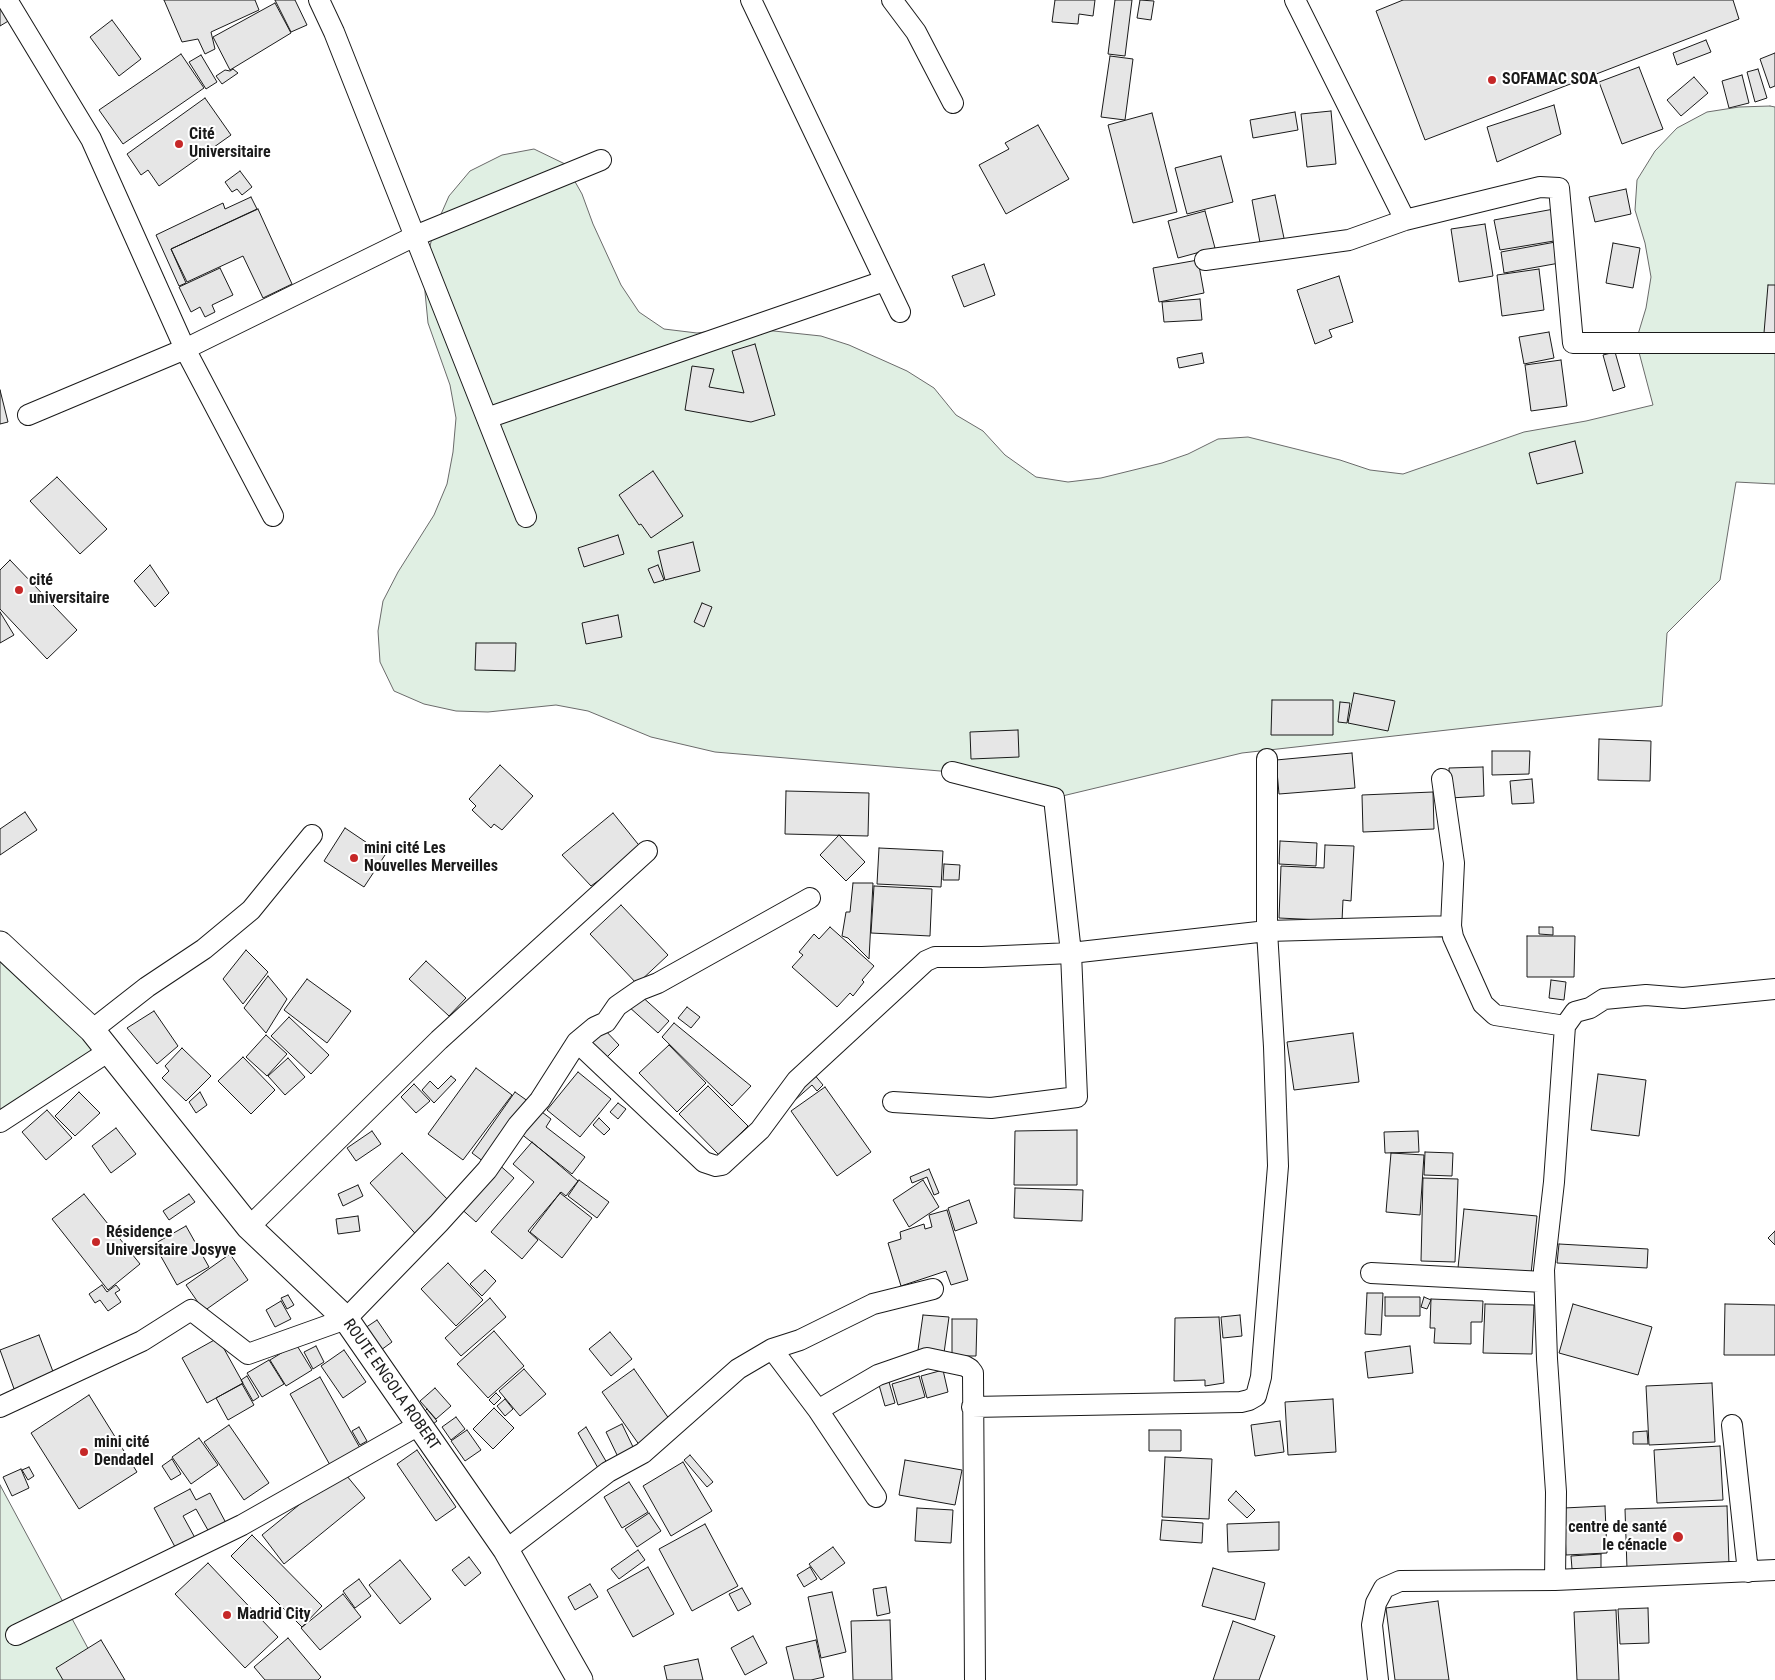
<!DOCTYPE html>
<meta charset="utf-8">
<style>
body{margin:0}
canvas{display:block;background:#fff}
</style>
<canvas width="1775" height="1680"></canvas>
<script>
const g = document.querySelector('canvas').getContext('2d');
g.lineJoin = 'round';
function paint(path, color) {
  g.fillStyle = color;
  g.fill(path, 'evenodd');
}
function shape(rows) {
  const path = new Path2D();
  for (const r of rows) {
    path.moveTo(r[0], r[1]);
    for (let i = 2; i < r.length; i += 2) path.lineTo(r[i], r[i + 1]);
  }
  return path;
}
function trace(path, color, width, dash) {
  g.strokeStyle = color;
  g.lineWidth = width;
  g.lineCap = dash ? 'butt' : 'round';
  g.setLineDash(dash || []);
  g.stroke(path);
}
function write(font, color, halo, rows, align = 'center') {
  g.font = font + ' "Roboto Condensed",sans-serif';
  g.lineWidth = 4;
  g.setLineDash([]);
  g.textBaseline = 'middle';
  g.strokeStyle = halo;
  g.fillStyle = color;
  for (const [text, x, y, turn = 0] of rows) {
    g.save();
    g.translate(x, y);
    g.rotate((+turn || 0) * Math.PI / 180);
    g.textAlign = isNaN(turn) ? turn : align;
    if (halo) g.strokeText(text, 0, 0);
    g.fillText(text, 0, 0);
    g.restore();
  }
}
const green = shape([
 [1770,106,1775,107,1775,484,1736,482,1720,580,1667,633,1662,706,1242,753,1054,798,952,772,715,752,651,737,588,711,556,705,488,712,456,711,424,704,394,691,380,662,378,631,383,601,398,572,434,515,447,484,453,452,456,418,450,385,428,323,425,292,426,262,434,230,449,196,470,171,502,155,534,149,565,164,582,194,593,224,621,285,639,312,664,329,697,333,728,329,755,329,821,336,849,345,907,371,934,388,956,415,983,431,1005,455,1036,477,1068,482,1101,478,1162,463,1188,454,1218,439,1248,437,1340,460,1370,470,1403,474,1524,432,1586,421,1653,405,1636,341,1646,308,1651,277,1645,243,1635,210,1637,180,1655,151,1677,128,1707,112,1739,107,1770,106],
 [0,944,104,1051,0,1118,0,944],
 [0,1485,105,1680,0,1680,0,1485]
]);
const building = shape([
 [164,0,255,0,259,10,211,32,215,49,205,54,198,39,182,42,164,0],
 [275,0,295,0,307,25,291,32,275,0],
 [1055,0,1095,0,1093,16,1079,14,1078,24,1052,22,1055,0],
 [1115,0,1132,0,1125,56,1108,54,1115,0],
 [1140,0,1154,1,1151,20,1137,18,1140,0],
 [1403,0,1733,0,1739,19,1425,140,1376,11,1403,0],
 [275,3,291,33,230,70,213,37,275,3],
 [0,5,10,20,0,26,0,5],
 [112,20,141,59,119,76,90,37,112,20],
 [1706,40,1711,52,1677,65,1673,53,1706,40],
 [1775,53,1775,86,1770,88,1760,59,1775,53],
 [181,54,204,88,123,144,99,110,181,54],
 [201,55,217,82,206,89,189,62,201,55],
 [1110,56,1133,59,1125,120,1101,117,1110,56],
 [1639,67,1663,129,1622,144,1599,82,1639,67],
 [233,69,238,73,222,84,216,76,225,70,230,71,233,69],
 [1758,69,1767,98,1755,102,1747,72,1758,69],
 [1742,75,1749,103,1729,108,1722,81,1742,75],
 [1694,77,1708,93,1681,116,1667,100,1694,77],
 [205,98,231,135,159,186,148,170,141,175,127,154,205,98],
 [1554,105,1561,134,1497,162,1487,127,1554,105],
 [1331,111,1336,164,1307,167,1301,114,1331,111],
 [1295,112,1298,130,1253,138,1250,120,1295,112],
 [1152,113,1177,212,1133,223,1108,125,1152,113],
 [1038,125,1069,179,1006,214,979,165,1009,149,1005,143,1038,125],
 [1221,156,1233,202,1187,214,1175,168,1221,156],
 [240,171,252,187,242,195,237,189,232,192,225,182,240,171],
 [1626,189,1631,214,1595,222,1589,197,1626,189],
 [1275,195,1285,243,1261,248,1252,200,1275,195],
 [251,197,257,209,171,249,186,283,179,286,156,235,223,203,225,209,251,197],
 [258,209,292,284,263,298,243,256,187,282,171,249,258,209],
 [1554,209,1560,240,1500,250,1494,220,1554,209],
 [1205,211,1215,248,1178,258,1168,221,1205,211],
 [1485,224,1493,276,1459,282,1451,229,1485,224],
 [1561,241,1565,262,1504,273,1501,252,1561,241],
 [1613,243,1640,248,1633,288,1606,283,1613,243],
 [1198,260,1204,293,1159,302,1153,268,1198,260],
 [984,264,995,295,964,307,952,276,984,264],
 [220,268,233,295,212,305,215,312,205,317,200,307,191,312,179,287,220,268],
 [1539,269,1544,310,1502,316,1497,275,1539,269],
 [1339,276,1353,322,1329,330,1332,337,1315,344,1297,290,1339,276],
 [1768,285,1775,285,1775,334,1764,333,1768,285],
 [1200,299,1202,320,1164,322,1162,302,1200,299],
 [1549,332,1554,358,1524,364,1519,337,1549,332],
 [755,344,775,415,751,422,685,410,692,366,714,369,709,387,744,393,732,351,755,344],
 [1615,352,1625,387,1613,391,1603,355,1615,352],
 [1202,353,1204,363,1179,368,1177,358,1202,353],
 [1561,360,1567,406,1531,411,1525,365,1561,360],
 [0,390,8,422,0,424,0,390],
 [1575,441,1583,473,1537,484,1529,453,1575,441],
 [653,471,683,516,651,538,641,524,639,525,619,495,653,471],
 [57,477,107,529,80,554,30,501,57,477],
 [618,535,624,554,584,567,578,548,618,535],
 [693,542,700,571,665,580,658,551,693,542],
 [10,560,77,630,47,659,0,609,0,570,10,560],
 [150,565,169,593,155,607,134,581,150,565],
 [658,565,664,580,654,583,648,569,658,565],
 [702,603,712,607,704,627,694,622,702,603],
 [0,612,14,635,0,643,0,612],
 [618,615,622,637,586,644,582,623,618,615],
 [476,643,516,643,515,671,475,670,476,643],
 [1354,693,1395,701,1388,731,1348,723,1354,693],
 [1272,700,1333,700,1333,735,1271,735,1272,700],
 [1340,702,1350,703,1347,723,1338,722,1340,702],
 [1018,730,1019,757,971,759,970,732,1018,730],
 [1599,739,1651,741,1650,781,1598,780,1599,739],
 [1492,751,1530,751,1529,774,1492,775,1492,751],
 [1352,753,1355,788,1279,794,1276,760,1352,753],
 [500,765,533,796,502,830,494,824,491,828,472,810,476,806,469,799,500,765],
 [1483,767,1484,796,1450,798,1449,768,1483,767],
 [1532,779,1534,803,1512,804,1510,781,1532,779],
 [786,791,869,793,868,836,785,834,786,791],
 [1433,792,1434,829,1363,832,1362,795,1433,792],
 [25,812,37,830,0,855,0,829,25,812],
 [613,813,642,849,591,886,562,855,613,813],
 [345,828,385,855,364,887,324,861,345,828],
 [839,835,865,862,846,881,820,855,839,835],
 [1280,841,1317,843,1316,866,1279,864,1280,841],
 [1325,845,1354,846,1351,901,1343,900,1342,921,1279,918,1281,866,1324,868,1325,845],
 [879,848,943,851,941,887,877,884,879,848],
 [944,864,960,865,959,880,943,880,944,864],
 [853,883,873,883,869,959,848,938,842,936,846,912,850,912,853,883],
 [874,886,932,889,930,936,871,933,874,886],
 [621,905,668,955,637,984,590,934,621,905],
 [830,927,874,966,862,980,864,982,853,996,850,993,837,1007,792,967,803,955,799,952,814,934,819,939,830,927],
 [1539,927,1553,927,1553,935,1539,934,1539,927],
 [1527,936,1575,936,1574,977,1527,977,1527,936],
 [246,950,268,972,243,1004,223,979,246,950],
 [426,961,466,998,449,1016,409,979,426,961],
 [268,976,287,999,266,1033,244,1008,268,976],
 [307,979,351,1011,327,1043,284,1010,307,979],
 [1551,980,1566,982,1564,1000,1549,998,1551,980],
 [639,994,669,1021,658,1033,628,1006,639,994],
 [687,1007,700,1017,691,1028,678,1018,687,1007],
 [154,1011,178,1046,157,1064,127,1028,154,1011],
 [289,1017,329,1055,311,1074,271,1036,289,1017],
 [674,1023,751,1086,732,1106,662,1037,674,1023],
 [604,1029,619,1045,600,1064,589,1044,604,1029],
 [1353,1033,1359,1082,1294,1090,1287,1042,1353,1033],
 [266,1035,287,1054,267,1076,246,1057,266,1035],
 [669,1045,706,1083,677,1112,639,1073,669,1045],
 [182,1048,211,1076,186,1101,162,1078,169,1071,165,1066,182,1048],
 [243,1057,275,1090,251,1114,218,1081,243,1057],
 [288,1058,305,1077,285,1095,268,1076,288,1058],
 [476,1068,512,1095,463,1160,428,1134,476,1068],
 [578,1072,611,1099,580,1137,547,1110,578,1072],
 [813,1073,823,1085,817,1091,812,1085,795,1100,790,1093,813,1073],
 [1598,1074,1646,1080,1639,1136,1591,1130,1598,1074],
 [451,1076,456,1080,434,1103,422,1090,430,1081,438,1089,451,1076],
 [414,1084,430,1101,416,1113,401,1097,414,1084],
 [708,1086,748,1126,719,1155,679,1114,708,1086],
 [825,1087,871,1152,837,1176,791,1111,825,1087],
 [79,1092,100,1113,75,1136,55,1116,79,1092],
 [200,1092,207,1105,196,1113,189,1102,200,1092],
 [515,1092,532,1104,488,1165,472,1153,515,1092],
 [618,1103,626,1109,618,1119,610,1112,618,1103],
 [538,1109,551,1119,546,1127,585,1157,572,1174,520,1133,538,1109],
 [47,1110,72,1138,46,1160,22,1132,47,1110],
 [599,1118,610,1129,604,1135,593,1125,599,1118],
 [116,1128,136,1154,111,1173,92,1146,116,1128],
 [1077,1130,1077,1185,1014,1185,1015,1131,1077,1130],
 [372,1131,381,1144,356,1161,347,1148,372,1131],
 [1418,1131,1419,1152,1385,1153,1384,1132,1418,1131],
 [532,1142,578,1181,566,1196,561,1192,528,1231,538,1240,522,1259,491,1232,534,1182,513,1164,532,1142],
 [1425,1152,1453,1153,1452,1176,1424,1175,1425,1152],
 [402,1153,454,1206,421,1240,370,1183,402,1153],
 [1391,1153,1424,1155,1420,1215,1386,1212,1391,1153],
 [496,1162,514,1178,476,1222,458,1206,496,1162],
 [929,1169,939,1193,934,1195,927,1177,912,1183,910,1177,929,1169],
 [1423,1178,1458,1179,1455,1262,1421,1261,1423,1178],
 [579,1180,609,1202,597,1218,568,1196,579,1180],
 [923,1180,939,1207,909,1227,893,1200,923,1180],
 [358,1185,363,1196,343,1206,338,1194,358,1185],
 [1015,1188,1083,1190,1082,1221,1014,1218,1015,1188],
 [560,1193,592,1218,562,1258,530,1232,560,1193],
 [84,1194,140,1264,108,1290,52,1219,84,1194],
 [189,1194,195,1202,169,1220,163,1211,189,1194],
 [969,1200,977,1223,955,1231,948,1208,969,1200],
 [1464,1209,1537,1216,1531,1274,1458,1268,1464,1209],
 [947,1210,968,1280,951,1285,946,1271,901,1286,888,1243,901,1239,900,1232,924,1224,925,1229,932,1227,929,1215,947,1210],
 [358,1216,360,1231,338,1234,336,1219,358,1216],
 [186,1226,209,1267,177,1285,154,1244,186,1226],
 [1775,1231,1775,1245,1768,1238,1775,1231],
 [1559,1244,1648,1249,1647,1268,1557,1263,1559,1244],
 [230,1254,248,1280,204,1311,186,1285,230,1254],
 [448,1263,483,1300,456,1326,421,1289,448,1263],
 [485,1270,496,1281,482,1296,470,1284,485,1270],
 [102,1285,107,1292,116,1285,120,1290,115,1293,121,1302,108,1311,100,1300,95,1303,89,1294,102,1285],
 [1367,1293,1383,1293,1381,1335,1365,1334,1367,1293],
 [288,1295,294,1305,287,1309,281,1298,288,1295],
 [1385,1297,1420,1297,1420,1316,1385,1316,1385,1297],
 [1424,1297,1431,1300,1427,1309,1421,1307,1424,1297],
 [490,1298,506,1317,461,1356,445,1338,490,1298],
 [1431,1299,1483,1301,1482,1322,1471,1322,1471,1344,1434,1343,1435,1328,1430,1328,1431,1299],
 [281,1301,291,1319,275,1327,266,1310,281,1301],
 [1485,1304,1534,1305,1532,1354,1483,1353,1485,1304],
 [1573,1304,1652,1327,1638,1375,1559,1353,1573,1304],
 [1725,1304,1775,1305,1775,1355,1724,1355,1725,1304],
 [923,1315,949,1317,944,1353,918,1350,923,1315],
 [1240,1315,1242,1336,1223,1338,1221,1317,1240,1315],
 [1219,1317,1224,1383,1205,1386,1205,1380,1174,1381,1175,1318,1219,1317],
 [952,1319,977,1319,976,1356,952,1356,952,1319],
 [377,1320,392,1342,381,1350,365,1328,377,1320],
 [494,1331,524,1366,488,1398,457,1364,494,1331],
 [610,1332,632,1359,611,1376,589,1349,610,1332],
 [39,1335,57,1382,17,1397,0,1350,39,1335],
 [218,1338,243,1383,207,1403,182,1358,218,1338],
 [296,1344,312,1370,286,1386,270,1360,296,1344],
 [316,1346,324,1362,313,1369,304,1352,316,1346],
 [1410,1346,1413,1373,1368,1378,1365,1352,1410,1346],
 [344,1350,366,1382,343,1398,321,1366,344,1350],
 [269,1360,284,1384,262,1397,247,1373,269,1360],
 [524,1369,546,1394,520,1416,499,1391,524,1369],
 [634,1369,672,1423,640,1446,602,1392,634,1369],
 [943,1370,948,1392,927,1398,921,1376,943,1370],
 [247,1376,259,1397,253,1401,241,1380,247,1376],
 [919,1376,925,1397,898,1405,892,1384,919,1376],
 [320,1377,360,1448,330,1465,290,1394,320,1377],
 [889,1382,895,1403,885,1406,879,1385,889,1382],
 [1712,1383,1715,1442,1649,1445,1646,1386,1712,1383],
 [242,1384,254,1405,228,1420,216,1398,242,1384],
 [435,1388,451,1406,436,1419,420,1401,435,1388],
 [496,1393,501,1398,494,1405,489,1400,496,1393],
 [89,1395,137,1472,79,1509,31,1433,89,1395],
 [505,1399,513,1409,505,1416,497,1406,505,1399],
 [1333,1399,1336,1452,1288,1455,1285,1402,1333,1399],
 [494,1408,514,1428,493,1449,473,1429,494,1408],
 [427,1409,437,1421,433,1424,423,1413,427,1409],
 [456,1417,465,1429,451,1440,442,1427,456,1417],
 [1280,1421,1284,1452,1255,1456,1251,1425,1280,1421],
 [622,1424,634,1449,618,1457,606,1432,622,1424],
 [229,1425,269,1483,244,1500,204,1442,229,1425],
 [359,1427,367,1441,360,1445,352,1431,359,1427],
 [586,1427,607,1463,598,1468,578,1433,586,1427],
 [467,1430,481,1450,465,1461,451,1441,467,1430],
 [1149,1430,1181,1430,1181,1451,1149,1451,1149,1430],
 [1647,1431,1648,1444,1633,1444,1633,1432,1647,1431],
 [199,1438,218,1465,191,1484,172,1457,199,1438],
 [1720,1446,1723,1500,1657,1503,1654,1450,1720,1446],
 [417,1450,456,1507,436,1521,397,1464,417,1450],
 [690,1455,713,1482,707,1487,684,1460,690,1455],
 [1165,1457,1212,1459,1209,1519,1162,1517,1165,1457],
 [172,1459,181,1474,171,1480,162,1466,172,1459],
 [905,1460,962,1470,955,1505,899,1495,905,1460],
 [683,1462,712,1511,671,1536,643,1486,683,1462],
 [29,1467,34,1476,28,1480,22,1470,29,1467],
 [21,1469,29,1488,12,1496,3,1477,21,1469],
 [342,1470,365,1498,284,1564,262,1535,342,1470],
 [629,1482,648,1512,622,1528,604,1497,629,1482],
 [190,1489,196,1500,210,1493,226,1523,209,1532,196,1509,183,1516,200,1547,181,1558,154,1508,190,1489],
 [1236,1491,1255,1510,1247,1518,1228,1500,1236,1491],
 [1605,1506,1607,1553,1566,1555,1564,1508,1605,1506],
 [1727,1506,1729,1565,1627,1569,1625,1509,1727,1506],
 [917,1508,953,1510,951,1543,915,1541,917,1508],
 [649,1513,661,1531,637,1547,625,1529,649,1513],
 [1162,1520,1203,1523,1202,1543,1160,1540,1162,1520],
 [1279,1522,1279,1550,1228,1552,1227,1524,1279,1522],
 [705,1524,738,1586,692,1611,659,1549,705,1524],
 [252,1535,322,1606,302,1627,231,1556,252,1535],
 [833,1547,845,1563,821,1580,809,1564,833,1547],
 [638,1550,645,1560,619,1579,611,1569,638,1550],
 [1601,1554,1601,1568,1572,1569,1571,1556,1601,1554],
 [469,1557,481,1573,465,1586,452,1570,469,1557],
 [400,1560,431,1599,400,1624,369,1585,400,1560],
 [208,1563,278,1637,245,1668,175,1594,208,1563],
 [648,1567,674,1614,633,1637,607,1590,648,1567],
 [810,1567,817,1579,804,1587,797,1575,810,1567],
 [1213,1568,1265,1583,1255,1620,1202,1606,1213,1568],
 [359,1579,371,1596,355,1608,343,1591,359,1579],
 [590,1584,598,1597,575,1610,568,1597,590,1584],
 [886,1587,890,1613,877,1616,873,1589,886,1587],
 [742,1588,751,1604,738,1611,729,1594,742,1588],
 [832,1592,846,1652,821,1658,808,1597,832,1592],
 [343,1594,361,1617,320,1650,301,1628,343,1594],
 [1438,1601,1449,1680,1395,1680,1386,1608,1438,1601],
 [1648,1608,1649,1643,1620,1644,1618,1609,1648,1608],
 [1616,1610,1619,1680,1577,1680,1574,1612,1616,1610],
 [890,1620,892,1680,853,1680,851,1621,890,1620],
 [1233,1621,1275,1636,1259,1680,1213,1680,1233,1621],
 [753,1636,767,1663,745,1675,731,1648,753,1636],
 [288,1638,321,1677,318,1680,265,1680,254,1667,288,1638],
 [101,1640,125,1680,63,1680,56,1668,101,1640],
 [816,1640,824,1677,811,1680,794,1680,786,1647,816,1640],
 [698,1659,703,1680,667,1680,664,1666,698,1659]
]);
const minor = shape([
 [7,0,91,139,185,349,273,516],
 [319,0,334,32,526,517],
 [751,0,900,312],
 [892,0,916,32,953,103],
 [1295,0,1405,220],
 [1205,260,1349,240,1405,220,1540,187,1559,188,1573,343,1775,343],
 [28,415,185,349,415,236,601,160],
 [487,418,884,281],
 [1442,779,1454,863,1451,926,1453,937,1483,1004,1495,1015,1565,1026],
 [92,1030,147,987,204,949,251,910,312,835],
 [577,1042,704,1162,716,1166,722,1165,760,1130,797,1080,926,961,935,957,982,957,1071,953,1267,931,1451,926],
 [893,1102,991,1108,1077,1097,1071,953,1054,798,952,772],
 [0,1122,109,1051],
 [249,1227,439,1040,647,851],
 [1371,1273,1544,1282],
 [772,1349,818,1410,876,1497],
 [0,1407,142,1341,191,1310,248,1354,346,1319,439,1223,487,1170,518,1125,540,1100,577,1042,595,1027,606,1022,617,1006,640,990,658,983,810,898],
 [972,1407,1241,1402,1249,1400,1256,1396,1261,1377,1278,1166,1274,1047,1267,931,1267,759],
 [818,1410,878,1375,927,1358,965,1366,970,1369,973,1373,975,1680],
 [1732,1425,1748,1572],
 [506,1550,608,1472,643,1453,738,1369,772,1349,800,1340,873,1304,933,1289],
 [1555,1580,1556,1492,1547,1359,1544,1270,1554,1182,1565,1026,1575,1012,1590,1008,1604,999,1646,995,1683,998,1775,989],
 [16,1635,242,1525,419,1425],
 [1378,1680,1372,1625,1376,1603,1384,1588,1400,1581,1555,1580,1775,1570]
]);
const tertiary = shape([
 [0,944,92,1030,249,1227,346,1319,506,1550,580,1680]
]);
const markers = [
 [1492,80,5,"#c62828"],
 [179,144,5,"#c62828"],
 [19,590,5,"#c62828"],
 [354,858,5,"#c62828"],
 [96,1242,5,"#c62828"],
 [84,1452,5,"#c62828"],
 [1678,1537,6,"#c62828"],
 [227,1615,5,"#c62828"]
];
const poiNames = [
 ["SOFAMAC SOA",1502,80],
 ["Cité",189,135],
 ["Universitaire",189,153],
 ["cité",29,581],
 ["universitaire",29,599],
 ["mini cité Les",364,849],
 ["Nouvelles Merveilles",364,867],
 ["Résidence",106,1233],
 ["Universitaire Josyve",106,1251],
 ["mini cité",94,1443],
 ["Dendadel",94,1461],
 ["centre de santé",1667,1528,"right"],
 ["le cénacle",1667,1546,"right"],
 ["Madrid City",237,1615]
];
const streetNames = [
 ["ROUTE ENGOLA ROBERT",391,1385,55]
];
paint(green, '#e0efe3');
trace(green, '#6a6a6a', 1);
paint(building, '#e6e6e6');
trace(building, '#1a1a1a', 1);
trace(minor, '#1a1a1a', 22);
trace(tertiary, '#1a1a1a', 27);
trace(minor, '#fff', 20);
trace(tertiary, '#fff', 25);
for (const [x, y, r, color] of markers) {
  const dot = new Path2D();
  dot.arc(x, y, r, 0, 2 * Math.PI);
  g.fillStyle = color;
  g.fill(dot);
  trace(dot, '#fff', 2);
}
write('bold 16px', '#1a1a1a', '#fff', poiNames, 'left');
write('16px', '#1a1a1a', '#fff', streetNames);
</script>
